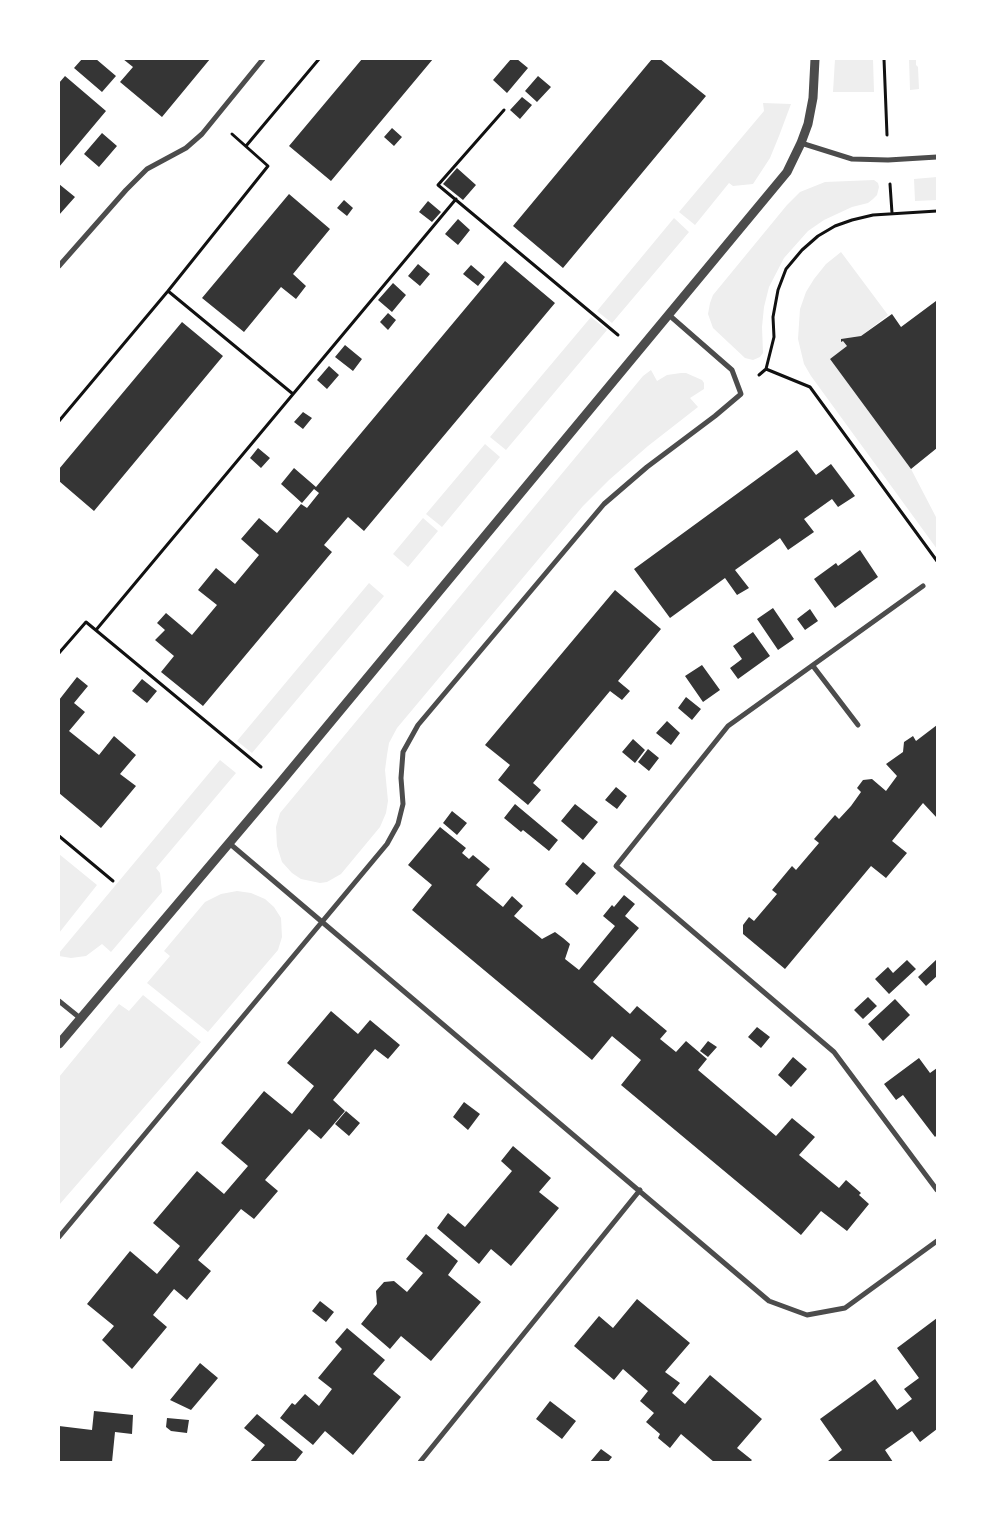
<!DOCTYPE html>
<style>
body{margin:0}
#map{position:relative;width:996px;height:1521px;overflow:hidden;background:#fff;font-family:"Asap Condensed",sans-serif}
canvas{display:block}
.frame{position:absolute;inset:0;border:60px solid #fff;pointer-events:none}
</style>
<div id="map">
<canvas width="996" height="1521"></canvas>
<div class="frame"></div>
</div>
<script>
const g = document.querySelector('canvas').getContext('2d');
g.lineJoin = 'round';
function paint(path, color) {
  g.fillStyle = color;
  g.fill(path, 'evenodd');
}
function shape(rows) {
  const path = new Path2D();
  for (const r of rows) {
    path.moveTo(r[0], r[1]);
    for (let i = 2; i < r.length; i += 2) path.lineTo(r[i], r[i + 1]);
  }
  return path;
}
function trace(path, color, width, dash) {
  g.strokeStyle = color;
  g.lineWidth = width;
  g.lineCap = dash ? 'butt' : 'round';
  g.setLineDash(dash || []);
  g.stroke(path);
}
const green = shape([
 [835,59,873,59,874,92,833,92],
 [909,59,916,59,916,65,918,67,919,89,910,90],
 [763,103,791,104,779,136,770,158,753,184,733,186,729,183,695,225,679,212,764,111],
 [937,177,937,200,915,201,914,179],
 [874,180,878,183,879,187,877,195,873,199,868,203,852,207,824,220,808,231,784,258,769,287,764,307,762,327,763,353,760,357,753,360,745,358,713,328,708,314,710,303,713,295,787,205,800,192,825,182],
 [674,218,689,232,612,323,597,311],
 [841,252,888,315,861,336,841,339,841,342,843,341,847,346,830,359,911,469,937,519,937,549,811,376,804,364,798,339,800,309,806,292,814,279,826,264],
 [591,317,607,330,506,450,490,437],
 [651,370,657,381,667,375,681,373,686,373,702,380,704,383,704,389,690,398,698,407,648,446,609,480,583,506,397,728,389,743,387,755,385,770,388,801,386,813,380,827,341,874,327,882,320,883,301,879,292,873,282,862,277,846,276,827,280,813,643,376],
 [485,444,500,457,442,527,426,514],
 [423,518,438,531,408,567,393,554],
 [369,583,384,596,252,753,237,741],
 [220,760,236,773,156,868,160,873,162,892,111,952,102,944,86,956,71,958,59,956,59,953],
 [59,854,97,885,59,933],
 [237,891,251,893,265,899,274,907,281,918,282,937,278,950,208,1032,147,983,170,956,164,951,205,902,221,894],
 [143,995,201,1042,59,1205,59,1077,119,1004,129,1011]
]);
const building = shape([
 [82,59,96,59,116,76,102,92,74,68],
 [123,59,210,59,162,117,120,82,133,67],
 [362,59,433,59,331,181,289,146],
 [511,59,517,59,528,68,507,93,493,80],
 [652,59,660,59,706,96,563,268,513,226],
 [65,76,106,111,59,167,59,83],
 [538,76,551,87,537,102,525,91],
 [522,97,532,105,520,119,510,110],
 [392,128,402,137,394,146,384,137],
 [102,133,117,146,99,167,84,154],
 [457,168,476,185,463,200,443,184],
 [59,184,75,197,59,215],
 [289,194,330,229,293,274,306,286,296,299,281,287,244,332,202,298],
 [344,200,353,208,347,216,337,208],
 [428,201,441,212,432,222,419,212],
 [458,219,470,230,458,245,445,234],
 [505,261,555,303,364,531,348,517,324,545,332,552,203,706,161,672,174,656,155,640,165,630,157,623,166,613,192,635,217,605,198,590,216,568,235,584,259,555,241,539,259,518,277,533,301,504,307,508,319,493,314,489,302,503,281,484,294,468,316,487],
 [418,264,430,274,420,286,408,276],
 [471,265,485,277,478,286,463,274],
 [393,283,406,295,392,312,378,300],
 [936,301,937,448,911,469,830,359,847,346,843,341,841,342,841,339,861,336,892,314,901,327],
 [388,313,396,320,388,330,380,322],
 [182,322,223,356,94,511,59,481,59,469],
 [345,345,362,359,353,371,335,357],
 [329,366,339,375,327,389,317,380],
 [303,412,312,418,303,429,294,422],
 [258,448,270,458,261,468,250,458],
 [797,450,816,475,831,464,855,496,838,507,832,499,804,519,814,532,788,550,780,538,735,570,749,588,737,595,725,578,670,618,634,569],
 [860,550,878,577,835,608,814,579,836,563,838,566],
 [615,590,661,629,618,681,630,691,622,700,610,691,533,783,541,790,528,805,498,780,510,765,485,745],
 [773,608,794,639,778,650,757,619],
 [810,609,818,621,805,630,797,619],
 [753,632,770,656,738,679,730,668,742,659,733,646],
 [702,665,720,690,703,702,685,676],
 [77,677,88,686,74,703,85,712,69,731,99,755,114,736,136,755,120,774,136,786,101,828,59,793,59,700],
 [142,679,157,691,147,703,132,691],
 [686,697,701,709,692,720,678,708],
 [667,721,680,733,671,745,656,733],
 [937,725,937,818,923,803,892,841,907,853,886,878,871,866,785,969,743,934,743,925,749,917,754,921,777,894,772,890,792,866,796,870,819,843,814,839,835,815,839,819,851,806,861,792,857,788,863,780,872,779,886,791,897,776,886,764,903,752,904,742,913,736,916,741],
 [633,739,645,750,635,763,622,752],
 [648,749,659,758,649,771,638,762],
 [616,787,627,796,617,809,605,800],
 [515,804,558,840,549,851,523,830,521,832,504,818],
 [575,804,598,822,583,840,561,821],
 [452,811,467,823,457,835,443,823],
 [440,827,466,848,462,853,469,859,473,855,490,869,476,885,503,907,512,896,523,906,514,916,542,939,555,932,563,938,570,944,565,959,579,970,615,926,603,916,612,905,614,907,624,895,635,904,625,916,639,928,593,982,630,1014,637,1006,667,1031,660,1039,676,1052,686,1041,707,1059,698,1070,776,1136,792,1118,815,1137,799,1155,839,1188,846,1180,861,1193,859,1195,869,1204,847,1231,821,1211,801,1235,621,1085,641,1060,612,1036,592,1060,412,910,432,885,408,865],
 [583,862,596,873,577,895,565,884],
 [937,959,937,976,926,986,918,977],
 [907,960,916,969,889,994,875,979,888,967,893,973],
 [868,997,877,1006,863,1019,854,1010],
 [895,999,910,1015,883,1041,868,1024],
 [331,1011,358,1034,370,1020,400,1045,388,1059,375,1049,333,1100,345,1111,321,1139,309,1129,265,1180,278,1191,254,1219,241,1209,198,1260,211,1271,187,1300,174,1289,153,1315,167,1327,132,1369,102,1340,114,1326,87,1304,130,1251,157,1274,180,1246,153,1223,197,1171,224,1194,248,1166,221,1143,264,1091,292,1114,314,1086,287,1063],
 [757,1027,770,1037,761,1048,748,1037],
 [708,1041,717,1047,708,1057,700,1051],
 [793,1057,807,1069,791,1087,778,1075],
 [919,1058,930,1073,937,1068,937,1135,935,1137,903,1095,896,1100,884,1084],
 [464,1102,480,1114,468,1130,453,1117],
 [346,1111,360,1123,349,1136,335,1124],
 [513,1146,551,1178,539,1192,559,1208,511,1266,491,1249,479,1264,437,1228,448,1213,465,1227,512,1171,501,1161],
 [426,1234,458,1261,448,1275,481,1302,431,1361,401,1336,390,1349,361,1324,377,1304,376,1291,384,1282,394,1281,407,1292,423,1273,406,1259],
 [637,1299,690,1343,665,1372,680,1383,672,1393,685,1404,710,1375,762,1419,737,1448,752,1460,750,1462,714,1462,681,1434,670,1448,658,1438,660,1434,646,1422,654,1413,640,1401,648,1391,623,1369,614,1380,574,1346,599,1316,613,1328],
 [320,1301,334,1312,326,1322,312,1311],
 [937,1318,937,1429,920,1442,912,1431,885,1450,893,1462,829,1462,828,1461,842,1450,820,1419,875,1379,897,1410,912,1399,904,1389,919,1378,897,1348],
 [347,1328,385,1360,373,1374,401,1397,353,1455,325,1431,313,1445,280,1418,292,1403,295,1405,305,1394,319,1406,332,1389,318,1378,342,1349,335,1342],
 [200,1363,218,1378,191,1410,170,1400],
 [550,1401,576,1421,562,1439,536,1419],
 [94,1411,133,1415,132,1434,115,1432,112,1462,59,1462,59,1426,92,1430],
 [257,1414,303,1452,295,1462,250,1462,265,1445,244,1428],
 [167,1418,189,1420,187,1433,171,1431,166,1427],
 [601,1449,612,1457,608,1462,590,1462]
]);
const path = shape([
 [884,59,887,135],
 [504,110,438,185,618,335],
 [246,146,319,59],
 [890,184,892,213],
 [168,291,293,394],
 [766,369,810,387,937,561],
 [759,375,766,369,774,337,773,317,778,290,786,269,802,250,818,236,835,226,852,220,873,215,937,211],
 [59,421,168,291,268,166,232,134],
 [96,630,456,199],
 [59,653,86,622,261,767],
 [59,836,113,881]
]);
const minor = shape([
 [801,143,852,159,888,160,937,157],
 [59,266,126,190,147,169,186,148,202,134,263,59],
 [923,586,728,726,616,866,834,1052,937,1190],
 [813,666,858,725],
 [229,843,769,1301,807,1315,845,1308,937,1241],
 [59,1001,80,1018],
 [59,1237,387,844,398,824,403,804,401,778,403,752,418,725,604,504,647,467,715,416,741,394,732,370,669,315],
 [420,1462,640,1190]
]);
const tertiary = shape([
 [59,1044,280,783,787,172,801,143,808,124,813,98,815,59]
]);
paint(green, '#eee');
paint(building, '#353535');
trace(path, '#111', 3);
trace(minor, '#4c4c4c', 5);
trace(tertiary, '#4c4c4c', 9);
</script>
